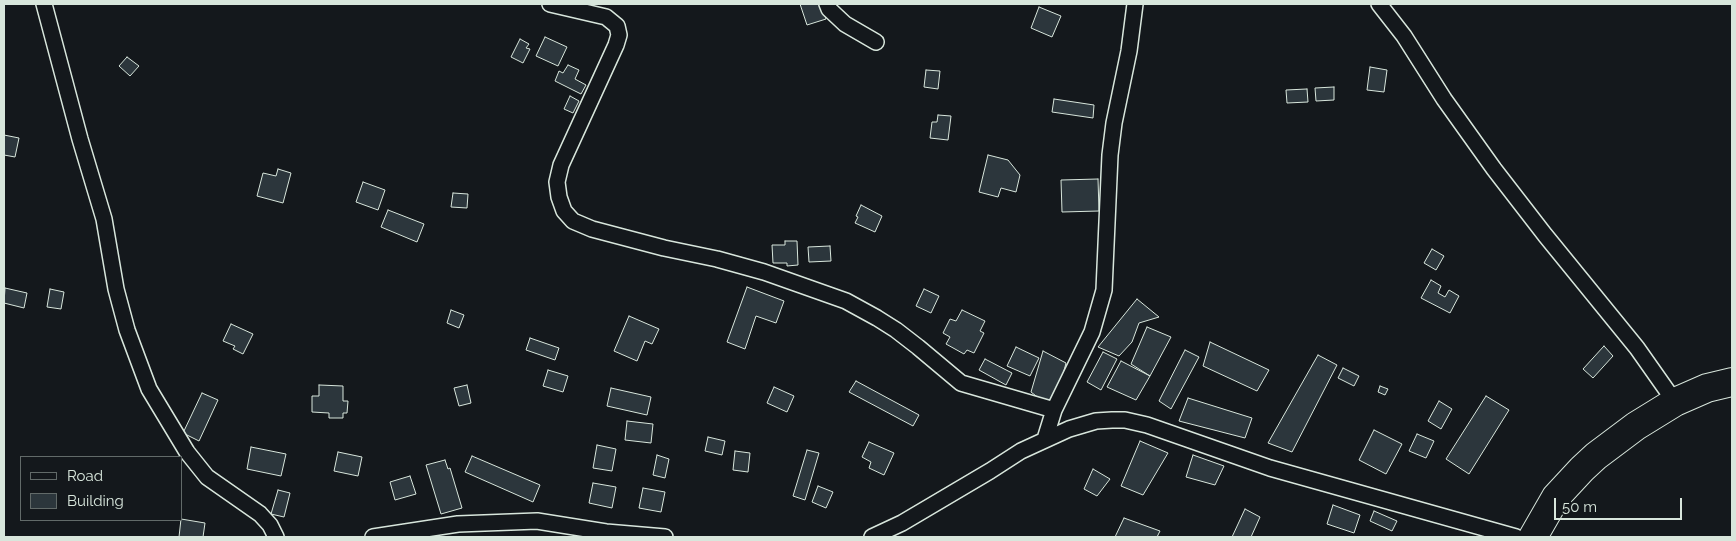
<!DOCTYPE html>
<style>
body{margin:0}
#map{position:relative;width:1736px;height:541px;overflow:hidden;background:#14181c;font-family:Raleway,sans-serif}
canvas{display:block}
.frame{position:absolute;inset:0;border:5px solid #d8e6dc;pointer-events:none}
.legend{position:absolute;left:20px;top:456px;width:162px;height:65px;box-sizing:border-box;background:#14181c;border:1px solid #626a69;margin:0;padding:6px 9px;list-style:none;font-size:15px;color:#d8e6dc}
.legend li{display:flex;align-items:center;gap:10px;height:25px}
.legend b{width:25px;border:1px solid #626a69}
.scale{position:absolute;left:1554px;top:498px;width:128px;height:22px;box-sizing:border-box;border:2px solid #d8e6dc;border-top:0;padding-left:6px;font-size:15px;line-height:18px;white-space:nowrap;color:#d8e6dc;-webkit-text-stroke:4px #14181c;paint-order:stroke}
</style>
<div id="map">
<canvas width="1736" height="541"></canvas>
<div class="frame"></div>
<ul class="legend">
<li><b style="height:6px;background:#14181c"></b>Road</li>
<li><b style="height:14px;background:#2c363c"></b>Building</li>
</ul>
<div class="scale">50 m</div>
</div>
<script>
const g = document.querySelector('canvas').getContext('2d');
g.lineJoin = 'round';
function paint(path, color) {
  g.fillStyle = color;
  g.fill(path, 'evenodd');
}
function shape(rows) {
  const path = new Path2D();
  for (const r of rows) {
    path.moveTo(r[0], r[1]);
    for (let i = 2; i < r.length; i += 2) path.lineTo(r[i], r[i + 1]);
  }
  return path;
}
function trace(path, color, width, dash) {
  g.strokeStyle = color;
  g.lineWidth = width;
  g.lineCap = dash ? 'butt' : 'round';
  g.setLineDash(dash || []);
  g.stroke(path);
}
const building = shape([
 [800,4,821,4,826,19,807,25,800,4],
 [1039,7,1061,16,1052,37,1031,28,1039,7],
 [545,37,567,47,558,66,536,56,545,37],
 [520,39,529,44,526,48,530,49,523,63,511,57,520,39],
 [127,57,139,66,130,76,119,66,127,57],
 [568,65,579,70,575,79,586,85,581,94,555,81,559,71,563,73,568,65],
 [1370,67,1387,70,1384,92,1367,90,1370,67],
 [926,70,940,71,938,89,924,87,926,70],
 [1334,87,1334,100,1316,101,1315,88,1334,87],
 [1307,89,1308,102,1287,103,1286,90,1307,89],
 [570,96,579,101,573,113,564,109,570,96],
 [1054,99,1094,105,1093,118,1052,112,1054,99],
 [938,115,951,116,948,140,930,138,932,122,937,122,938,115],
 [4,135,19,138,15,157,4,155,4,135],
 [988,155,1008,160,1020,175,1016,192,1001,188,998,197,979,192,988,155],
 [278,169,291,173,283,203,257,196,263,173,276,176,278,169],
 [1098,179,1099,211,1062,212,1061,180,1098,179],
 [363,182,385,190,378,210,356,202,363,182],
 [453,193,468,194,467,208,451,207,453,193],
 [861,205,882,216,875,232,855,223,858,217,856,216,861,205],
 [388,210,424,224,417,242,381,227,388,210],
 [785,241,797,241,798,265,787,266,787,263,773,263,772,245,785,245,785,241],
 [830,246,831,261,809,262,808,247,830,246],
 [1432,249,1444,256,1436,270,1424,263,1432,249],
 [1431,280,1441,286,1438,293,1445,297,1449,290,1459,296,1450,313,1421,298,1431,280],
 [747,287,784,301,776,323,756,316,745,349,727,342,747,287],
 [5,288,27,293,24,308,4,303,5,288],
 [50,289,64,292,61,309,47,307,50,289],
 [924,289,939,296,931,313,916,306,924,289],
 [1137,299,1159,317,1139,323,1132,342,1119,356,1098,347,1137,299],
 [451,310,464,315,459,328,447,323,451,310],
 [962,310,985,321,980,331,984,333,974,353,967,350,964,354,946,344,950,337,943,333,950,319,956,321,962,310],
 [629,316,659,329,652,344,645,341,637,361,614,351,629,316],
 [231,324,253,334,243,354,233,349,235,346,223,341,231,324],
 [1147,327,1171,337,1150,376,1131,364,1147,327],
 [530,338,559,348,555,360,526,350,530,338],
 [1210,342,1269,370,1257,391,1203,366,1210,342],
 [1604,346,1613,356,1593,378,1583,369,1604,346],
 [1016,347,1039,358,1030,376,1007,366,1016,347],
 [1185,350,1199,357,1171,409,1159,401,1185,350],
 [1043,351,1066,363,1054,410,1031,392,1043,351],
 [1103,352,1117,359,1101,390,1087,382,1103,352],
 [1318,355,1337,365,1292,452,1268,443,1318,355],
 [985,359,1012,373,1006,385,979,370,985,359],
 [1121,361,1150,376,1136,400,1107,387,1121,361],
 [1343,368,1359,376,1354,386,1338,378,1343,368],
 [548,370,568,376,563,392,543,386,548,370],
 [856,381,919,415,913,426,849,392,856,381],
 [319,385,343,386,343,401,348,401,347,413,343,413,343,418,329,418,329,413,312,412,312,396,319,396,319,385],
 [467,385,471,403,459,406,454,388,467,385],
 [1380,386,1388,389,1385,395,1378,392,1380,386],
 [774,387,794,396,787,412,767,403,774,387],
 [611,388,651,397,647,415,607,406,611,388],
 [202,393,218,400,199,441,183,433,202,393],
 [1486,396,1509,410,1469,474,1446,459,1486,396],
 [1188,398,1252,418,1245,438,1179,421,1188,398],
 [1439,401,1452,409,1441,429,1428,421,1439,401],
 [627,421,653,424,651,443,625,440,627,421],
 [1374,430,1402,444,1386,474,1359,460,1374,430],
 [1417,434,1434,441,1426,458,1409,451,1417,434],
 [708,437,725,441,722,455,705,451,708,437],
 [1140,441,1168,453,1143,495,1121,486,1140,441],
 [869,442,894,453,884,475,869,468,871,462,862,457,869,442],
 [597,445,616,449,612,471,593,468,597,445],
 [251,447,286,454,281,476,247,469,251,447],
 [807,450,819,453,805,500,793,496,807,450],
 [735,451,750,453,748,472,733,470,735,451],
 [338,452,362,457,358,476,334,471,338,452],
 [657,455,669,459,665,478,653,475,657,455],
 [1193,455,1224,466,1215,485,1186,477,1193,455],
 [472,456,540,485,533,502,465,472,472,456],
 [445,460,448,469,450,468,462,508,441,514,426,465,445,460],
 [1093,469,1110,479,1097,496,1084,489,1093,469],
 [410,476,416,494,395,500,390,482,410,476],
 [593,483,616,487,612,508,589,503,593,483],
 [818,486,833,492,826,508,812,502,818,486],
 [643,488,665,492,661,512,639,508,643,488],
 [278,490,290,493,284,517,271,514,278,490],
 [1333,505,1360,515,1354,533,1327,524,1333,505],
 [1245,509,1260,517,1251,537,1232,537,1245,509],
 [1374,511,1397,521,1392,531,1370,521,1374,511],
 [1124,518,1160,531,1157,537,1115,537,1124,518],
 [181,519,205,523,203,537,179,537,181,519]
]);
const street = shape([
 [44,4,80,139,104,219,116,289,127,330,149,389,187,452,207,477,260,514,270,525,276,537],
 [550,4,606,17,617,26,619,35,616,45,561,165,557,182,559,197,564,211,573,221,592,229,664,248,717,259,764,272,846,301,877,318,896,330,918,347,961,383,1054,410],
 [827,4,829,9,845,24,876,42],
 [1379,4,1404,36,1444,99,1494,169,1545,235,1637,348,1675,402],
 [1045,439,1054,410,1092,332,1104,290,1110,155,1114,123,1129,51,1135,4],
 [373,537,458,524,537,521,606,532,665,537],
 [872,537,902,523,990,471,1021,451,1069,429,1096,421,1112,420,1125,420,1147,425,1270,468,1516,537]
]);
const highway = shape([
 [1533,537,1556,497,1582,469,1596,456,1636,426,1675,402,1707,388,1732,382]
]);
paint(building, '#2c363c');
trace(building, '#d8e6dc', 1);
trace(street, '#d8e6dc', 18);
trace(highway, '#d8e6dc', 30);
trace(street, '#14181c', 15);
trace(highway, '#14181c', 28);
</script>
